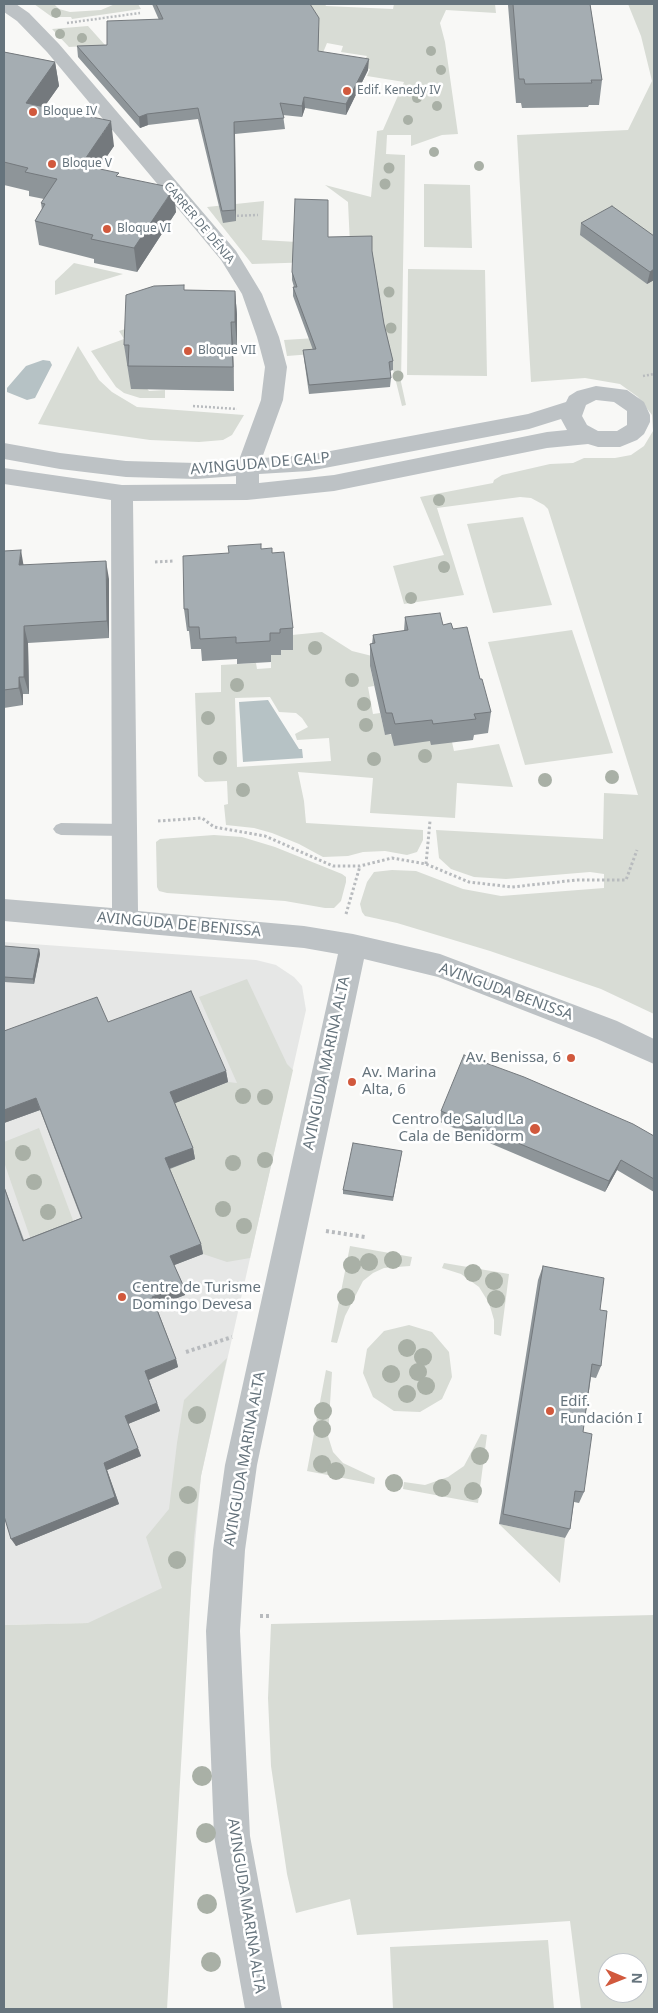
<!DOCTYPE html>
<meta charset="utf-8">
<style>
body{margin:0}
#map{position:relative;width:658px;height:2013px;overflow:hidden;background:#f8f8f6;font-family:"Noto Sans",sans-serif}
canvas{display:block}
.frame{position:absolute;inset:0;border:5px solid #66747d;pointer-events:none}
.north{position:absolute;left:598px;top:1953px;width:50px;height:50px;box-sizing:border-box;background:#fff;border:1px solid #c2c7cb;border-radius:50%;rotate:91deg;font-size:14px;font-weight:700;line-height:20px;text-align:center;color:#66747d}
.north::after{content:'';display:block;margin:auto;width:18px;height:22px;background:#d1593d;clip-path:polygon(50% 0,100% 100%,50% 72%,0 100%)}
</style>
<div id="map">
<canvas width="658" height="2013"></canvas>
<div class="frame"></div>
<div class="north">N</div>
</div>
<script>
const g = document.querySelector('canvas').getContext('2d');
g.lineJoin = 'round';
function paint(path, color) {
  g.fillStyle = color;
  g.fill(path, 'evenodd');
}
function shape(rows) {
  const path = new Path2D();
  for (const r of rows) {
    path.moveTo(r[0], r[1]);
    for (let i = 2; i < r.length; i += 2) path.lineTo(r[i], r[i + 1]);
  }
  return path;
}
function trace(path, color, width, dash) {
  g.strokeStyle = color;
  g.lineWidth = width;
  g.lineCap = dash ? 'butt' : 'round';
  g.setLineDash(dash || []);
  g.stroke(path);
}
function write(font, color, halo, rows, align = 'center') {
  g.font = font + ' "Noto Sans",sans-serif';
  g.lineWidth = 5;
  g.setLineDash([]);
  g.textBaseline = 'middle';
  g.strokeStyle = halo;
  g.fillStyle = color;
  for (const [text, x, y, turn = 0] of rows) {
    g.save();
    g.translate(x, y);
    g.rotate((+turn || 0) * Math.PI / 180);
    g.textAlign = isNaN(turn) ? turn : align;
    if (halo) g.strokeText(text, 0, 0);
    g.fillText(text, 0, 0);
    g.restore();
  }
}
const built = shape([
 [4,942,256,960,276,965,294,977,302,986,306,1010,201,1476,188,1621,4,1625]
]);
const green = shape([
 [34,4,54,4,59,9,70,12,101,10,115,4,138,4,141,9,72,19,71,17,52,17],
 [284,4,325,4,326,6,393,9,394,4,495,4,496,13,446,10,440,23,445,42,458,134,442,135,411,146,411,135,387,135,386,154,405,155,401,382,406,405,402,406,384,333,350,261,252,264,207,207,264,201,262,240,350,245,348,202,325,185,371,197,377,131,383,130,404,82,367,76,370,69,361,67,367,56,341,52,343,46,327,43,320,60],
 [628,4,654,4,654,1014,601,989,490,951,397,923,365,916,362,912,360,904,367,882,374,872,392,870,416,871,463,889,501,896,604,888,604,874,590,872,506,879,474,877,451,869,439,858,436,830,603,839,604,793,638,795,548,509,544,505,531,498,520,497,437,508,464,595,404,604,393,566,444,555,420,497,493,483,494,480,502,475,550,464,573,463,584,458,615,458,631,455,644,446,653,431,652,415,638,397,620,384,585,378,531,382,517,135,628,130,652,81,641,36],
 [88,26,105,45,69,47,52,29],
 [424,184,470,185,472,248,424,247],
 [74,263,123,274,55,295,55,281],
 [408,269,485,270,487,376,407,375],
 [137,325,131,369,149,391,165,390,165,398,140,398,124,393,116,387,91,351,124,339,119,331],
 [348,336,350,351,287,356,284,340],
 [78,346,99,380,112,392,137,407,244,415,232,435,223,440,199,442,150,440,38,424],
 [523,517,552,605,493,613,467,524],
 [572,630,613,753,525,765,488,642],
 [322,632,352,651,372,656,370,666,374,686,368,687,373,714,380,713,385,734,452,742,454,751,499,744,513,787,457,783,455,818,370,813,373,778,298,772,304,801,306,823,423,830,423,840,417,852,407,855,385,851,363,852,348,856,323,857,299,844,272,833,254,828,226,825,224,805,228,804,227,781,205,782,198,776,195,693,221,692,221,665,256,663,257,669,271,668,271,655,281,654,281,650,293,650,292,635],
 [270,697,279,712,296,713,302,718,308,727,295,734,297,740,329,738,331,761,237,767,235,698],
 [214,835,242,837,275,847,342,874,346,877,346,882,341,901,334,908,325,908,285,901,167,893,159,891,157,887,156,842,160,839],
 [247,979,287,1064,293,1070,250,1258,227,1262,203,1254,144,1115,228,1082,237,1083,199,997],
 [39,1128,74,1223,31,1240,4,1162,4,1142],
 [350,1246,412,1257,410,1266,384,1268,373,1273,363,1281,345,1316,337,1343,331,1342],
 [444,1263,509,1274,501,1336,494,1334,494,1320,489,1303,479,1287,461,1274,442,1268],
 [409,1325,432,1332,449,1352,452,1377,442,1399,420,1412,394,1411,373,1397,363,1373,367,1349,384,1331],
 [227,1358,201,1476,194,1538,167,2009,4,2009,4,1625,88,1623,162,1588,146,1537,169,1509,177,1443,184,1400],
 [326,1370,332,1372,328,1436,333,1452,343,1463,375,1478,374,1484,307,1471],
 [481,1434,487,1435,478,1503,403,1489,404,1482,425,1485,448,1477,464,1466],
 [499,1524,565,1538,560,1583],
 [654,1615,654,2009,581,2009,570,1921,357,1935,350,1899,296,1913,287,1874,271,1766,268,1698,271,1624],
 [608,1963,638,1963,638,1993,608,1993],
 [548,1940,554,2009,393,2009,390,1947]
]);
const water = shape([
 [43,360,50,361,52,365,35,398,27,400,7,392,7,388,26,366],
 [268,700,299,749,302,749,303,758,243,762,239,702]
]);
const pathFar2 = shape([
 [67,23,140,13],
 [233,216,258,215],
 [643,376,654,374],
 [193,406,237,409]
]);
const pathFar1 = shape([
 [155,562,174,561],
 [158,821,202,818,214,827,265,836,333,866,360,866,392,858,426,864,469,882,512,887,577,880,626,880,637,850],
 [426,864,430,821],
 [346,914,360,866]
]);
const path = shape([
 [326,1231,365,1237],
 [186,1352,232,1337],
 [260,1616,272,1616]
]);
const lane = shape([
 [61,823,124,824,129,826,132,830,129,834,124,836,61,835,56,833,53,829,56,825,61,823]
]);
const street = shape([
 [4,4,16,4,29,13,59,44,236,251,262,294,279,337,287,367,283,400,262,458,309,455,528,414,566,402,569,396,577,391,596,386,627,390,644,402,650,415,650,422,644,434,637,440,620,447,598,447,588,444,547,448,334,491,247,500,133,501,138,911,304,926,353,934,440,954,617,1021,654,1039,654,1064,597,1039,438,977,364,959,257,1465,245,1550,240,1631,250,1836,282,2009,245,2009,214,1836,206,1631,213,1550,225,1465,338,954,304,948,4,921,4,899,112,908,111,500,4,484,4,468,122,485,236,484,236,476,196,479,126,477,60,469,4,459,4,443,60,453,126,461,196,463,239,460,261,400,265,367,257,337,242,294,221,260,47,52,17,21,4,12,4,4],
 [596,400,614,402,627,411,627,425,617,431,598,431,587,425,582,416,586,405,596,400],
 [561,419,567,430,547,432,334,475,259,483,259,474,309,471,529,429,561,419]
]);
const trees = [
 [56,13,5],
 [60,34,5],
 [82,38,5],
 [431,51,5],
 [441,70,5],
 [417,98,5],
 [437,106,5],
 [408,120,5],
 [434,152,5],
 [479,166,5],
 [389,168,5.5],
 [385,184,5.5],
 [389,292,5.5],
 [391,328,5.5],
 [398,376,5.5],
 [439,500,6],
 [444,567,6],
 [411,598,6],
 [315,648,7],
 [352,680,7],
 [237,685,7],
 [364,704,7],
 [208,718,7],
 [366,725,7],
 [425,756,7],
 [220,758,7],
 [374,759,7],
 [612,777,7],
 [545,780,7],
 [243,790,7],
 [243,1096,8],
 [265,1097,8],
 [23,1153,8],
 [265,1160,8],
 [233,1163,8],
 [34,1182,8],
 [223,1209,8],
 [48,1212,8],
 [244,1226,8],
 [393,1260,9],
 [369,1262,9],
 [352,1265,9],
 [473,1273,9],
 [494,1281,9],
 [346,1297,9],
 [496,1299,9],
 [407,1348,9],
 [423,1357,9],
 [418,1372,9],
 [391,1374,9],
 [426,1386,9],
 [407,1394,9],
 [323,1411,9],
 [197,1415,9],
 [322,1429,9],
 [480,1456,9],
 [322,1464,9],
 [336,1471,9],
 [394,1483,9],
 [442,1488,9],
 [473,1491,9],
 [188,1495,9],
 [177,1560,9],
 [202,1776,10],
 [206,1833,10],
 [207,1904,10],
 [211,1962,10]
];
const wall = shape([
 [152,4,310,4,319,29,318,51,368,70,346,115,305,108,302,117,283,115,285,129,235,134,236,221,223,223,198,119,148,125,140,128,78,57,77,46,107,45,159,20],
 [505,4,590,4,602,80,599,105,589,105,588,107,522,108,521,103,516,103,508,5,505,5],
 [4,52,55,62,59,86,44,107,114,146,98,168,119,177,176,212,137,272,94,263,94,259,39,245,35,221,42,210,41,203,44,199,29,196,29,191,4,185],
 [581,223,654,236,654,280,647,284,580,235],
 [328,237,372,251,384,324,393,361,393,370,390,371,391,378,390,387,309,394,304,359,303,350,313,350,293,296,293,287,294,287,292,280,292,272],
 [184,285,184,290,235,291,237,315,237,346,233,346,234,391,131,389,124,345],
 [261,549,272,553,293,628,293,650,281,650,281,655,271,655,271,662,237,664,237,659,202,661,201,649,191,649,189,631,187,631,184,609,229,553],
 [4,551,24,565,109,579,109,638,28,643,29,694,23,694,23,705,4,708],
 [405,617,443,625,453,629,480,679,491,712,488,733,474,735,473,740,431,745,430,741,394,746,391,734,385,735,370,666,370,644,372,644,373,635,404,631],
 [4,946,39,949,40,954,34,984,4,982],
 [108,1022,226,1071,228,1082,175,1103,193,1148,195,1159,170,1169,201,1244,203,1254,174,1265,183,1285,185,1295,156,1306,176,1359,178,1367,149,1380,160,1411,128,1424,141,1456,107,1470,119,1504,16,1546,4,1516,4,1186,24,1240,81,1218,40,1110,4,1123,4,1031],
 [441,1111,654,1136,654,1192,617,1170,605,1192,440,1122],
 [402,1151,393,1201,343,1194,343,1190],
 [543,1266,600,1310,601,1366,596,1378,591,1377,583,1432,584,1492,579,1503,574,1502,570,1529,565,1538,499,1524,538,1280]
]);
const shadedWall = shape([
 [369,59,368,70,346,115,346,104],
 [55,62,59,86,30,127,26,103],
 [304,97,305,108,302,117,302,106],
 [147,114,148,125,140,128,139,117],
 [111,121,114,146,85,189,81,165],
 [234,122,235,134,236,221,235,210],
 [174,188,176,212,137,272,134,248],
 [654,269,654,280,647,284,650,272],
 [235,291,237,315,237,346,235,322],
 [231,322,233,346,234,391,233,367],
 [21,550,24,568,19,565],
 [106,561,109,579,109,638,107,621],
 [24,626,28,643,29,694,24,677],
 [19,677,23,694,23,705,19,688],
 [39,949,40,954,34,984,33,979],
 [226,1071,228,1082,173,1104,170,1092],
 [36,1098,40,1110,4,1123,4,1110],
 [193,1148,195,1159,168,1169,165,1158],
 [621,1160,617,1170,605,1192,609,1181],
 [201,1244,203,1254,172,1266,170,1256],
 [183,1285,185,1295,155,1307,152,1297],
 [176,1359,178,1367,148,1380,145,1371],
 [157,1403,160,1411,128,1424,125,1416],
 [138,1448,141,1456,107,1470,119,1504,16,1546,11,1539,104,1463]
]);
const building = shape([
 [156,4,310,4,319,18,318,51,369,59,346,104,304,97,302,106,280,103,284,118,234,122,235,210,222,211,198,108,147,114,139,117,77,46,107,45,107,21,163,19,156,4],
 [513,4,590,4,602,80,591,80,592,83,525,84,524,79,519,79,513,4],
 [4,52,55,62,26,103,111,121,81,165,119,173,116,176,174,188,134,248,91,239,93,235,35,221,45,204,41,203,57,179,25,172,28,168,4,162,4,52],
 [295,199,328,200,328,237,372,236,372,251,384,324,393,361,389,362,391,378,309,385,303,350,316,349,293,287,297,287,292,272,295,199],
 [612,206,654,236,654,269,650,272,581,223,612,206],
 [184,285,184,290,235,291,235,322,231,322,233,367,128,366,129,345,124,345,126,295,154,286,184,285],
 [261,544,261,549,272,548,272,553,284,552,293,628,280,629,280,633,270,633,270,641,236,643,236,637,200,639,199,627,189,627,188,609,184,609,183,556,229,553,228,546,261,544],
 [21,550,19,565,106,561,107,621,24,626,24,677,19,677,19,688,4,690,4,551,21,550],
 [440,613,443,625,451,623,453,629,467,627,480,679,482,679,491,712,474,714,476,719,433,724,432,720,395,724,392,713,386,713,370,644,375,643,373,635,408,630,405,617,440,613],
 [4,946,39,949,33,979,4,977,4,946],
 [191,991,226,1071,170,1092,193,1148,165,1158,201,1244,170,1256,183,1285,152,1297,176,1359,145,1371,157,1403,125,1416,138,1448,104,1463,115,1497,11,1539,4,1516,4,1187,23,1241,82,1218,36,1098,4,1110,4,1031,97,997,108,1022,191,991],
 [464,1055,524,1077,633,1124,654,1136,654,1179,621,1160,609,1181,441,1111,464,1055],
 [353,1143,402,1151,393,1197,343,1190,353,1143],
 [543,1266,604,1278,600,1310,607,1311,601,1366,592,1364,583,1432,592,1434,584,1492,575,1491,570,1529,503,1514,543,1266]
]);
const markers = [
 [347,91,5,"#d1593d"],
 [33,112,5,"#d1593d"],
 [52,164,5,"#d1593d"],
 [107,229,5,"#d1593d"],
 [188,351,5,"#d1593d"],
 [571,1058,5,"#d1593d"],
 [352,1082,5,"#d1593d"],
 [535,1129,6,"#d1593d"],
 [122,1297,5,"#d1593d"],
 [550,1411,5,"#d1593d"]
];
const farPoinames = [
 ["Edif. Kenedy IV",357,91],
 ["Bloque IV",43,112],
 ["Bloque V",62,164],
 ["Bloque VI",117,229],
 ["Bloque VII",198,351]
];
const farStreetnames = [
 ["CARRER DE DÉNIA",199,223,50]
];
const streetNames = [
 ["AVINGUDA DE CALP",260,464,-5],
 ["AVINGUDA DE BENISSA",179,925,5],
 ["AVINGUDA BENISSA",506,992,20],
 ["AVINGUDA MARINA ALTA",327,1063,-78],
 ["AVINGUDA MARINA ALTA",245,1459,-80],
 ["AVINGUDA MARINA ALTA",246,1906,81]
];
const poiNames = [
 ["Av. Benissa, 6",561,1058,"right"],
 ["Av. Marina",362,1073],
 ["Alta, 6",362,1090],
 ["Centro de Salud La",524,1120,"right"],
 ["Cala de Benidorm",524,1137,"right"],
 ["Centre de Turisme",132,1288],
 ["Domingo Devesa",132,1305],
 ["Edif.",560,1402],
 ["Fundación I",560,1419]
];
paint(built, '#e6e7e6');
paint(green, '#d8dcd5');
paint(water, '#b6c2c5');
trace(pathFar2, '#b8bbbe', 2.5, [2, 2]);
trace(pathFar1, '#b8bbbe', 3, [2.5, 2.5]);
trace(path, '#b8bbbe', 4, [3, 3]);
paint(lane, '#bdc2c5');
paint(street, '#bdc2c5');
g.fillStyle = '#a9b0a6';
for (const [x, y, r] of trees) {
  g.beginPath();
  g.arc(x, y, r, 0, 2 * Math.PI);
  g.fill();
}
paint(wall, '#8e9599');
paint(shadedWall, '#74797d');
paint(building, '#a5adb2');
trace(building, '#74797d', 1);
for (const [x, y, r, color] of markers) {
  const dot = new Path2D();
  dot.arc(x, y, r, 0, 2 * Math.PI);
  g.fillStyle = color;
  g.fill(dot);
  trace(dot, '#fff', 2);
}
write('12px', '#66747d', '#fff', farPoinames, 'left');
write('12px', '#66747d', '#fff', farStreetnames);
write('15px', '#66747d', '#fff', streetNames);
write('15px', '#66747d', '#fff', poiNames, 'left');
</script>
